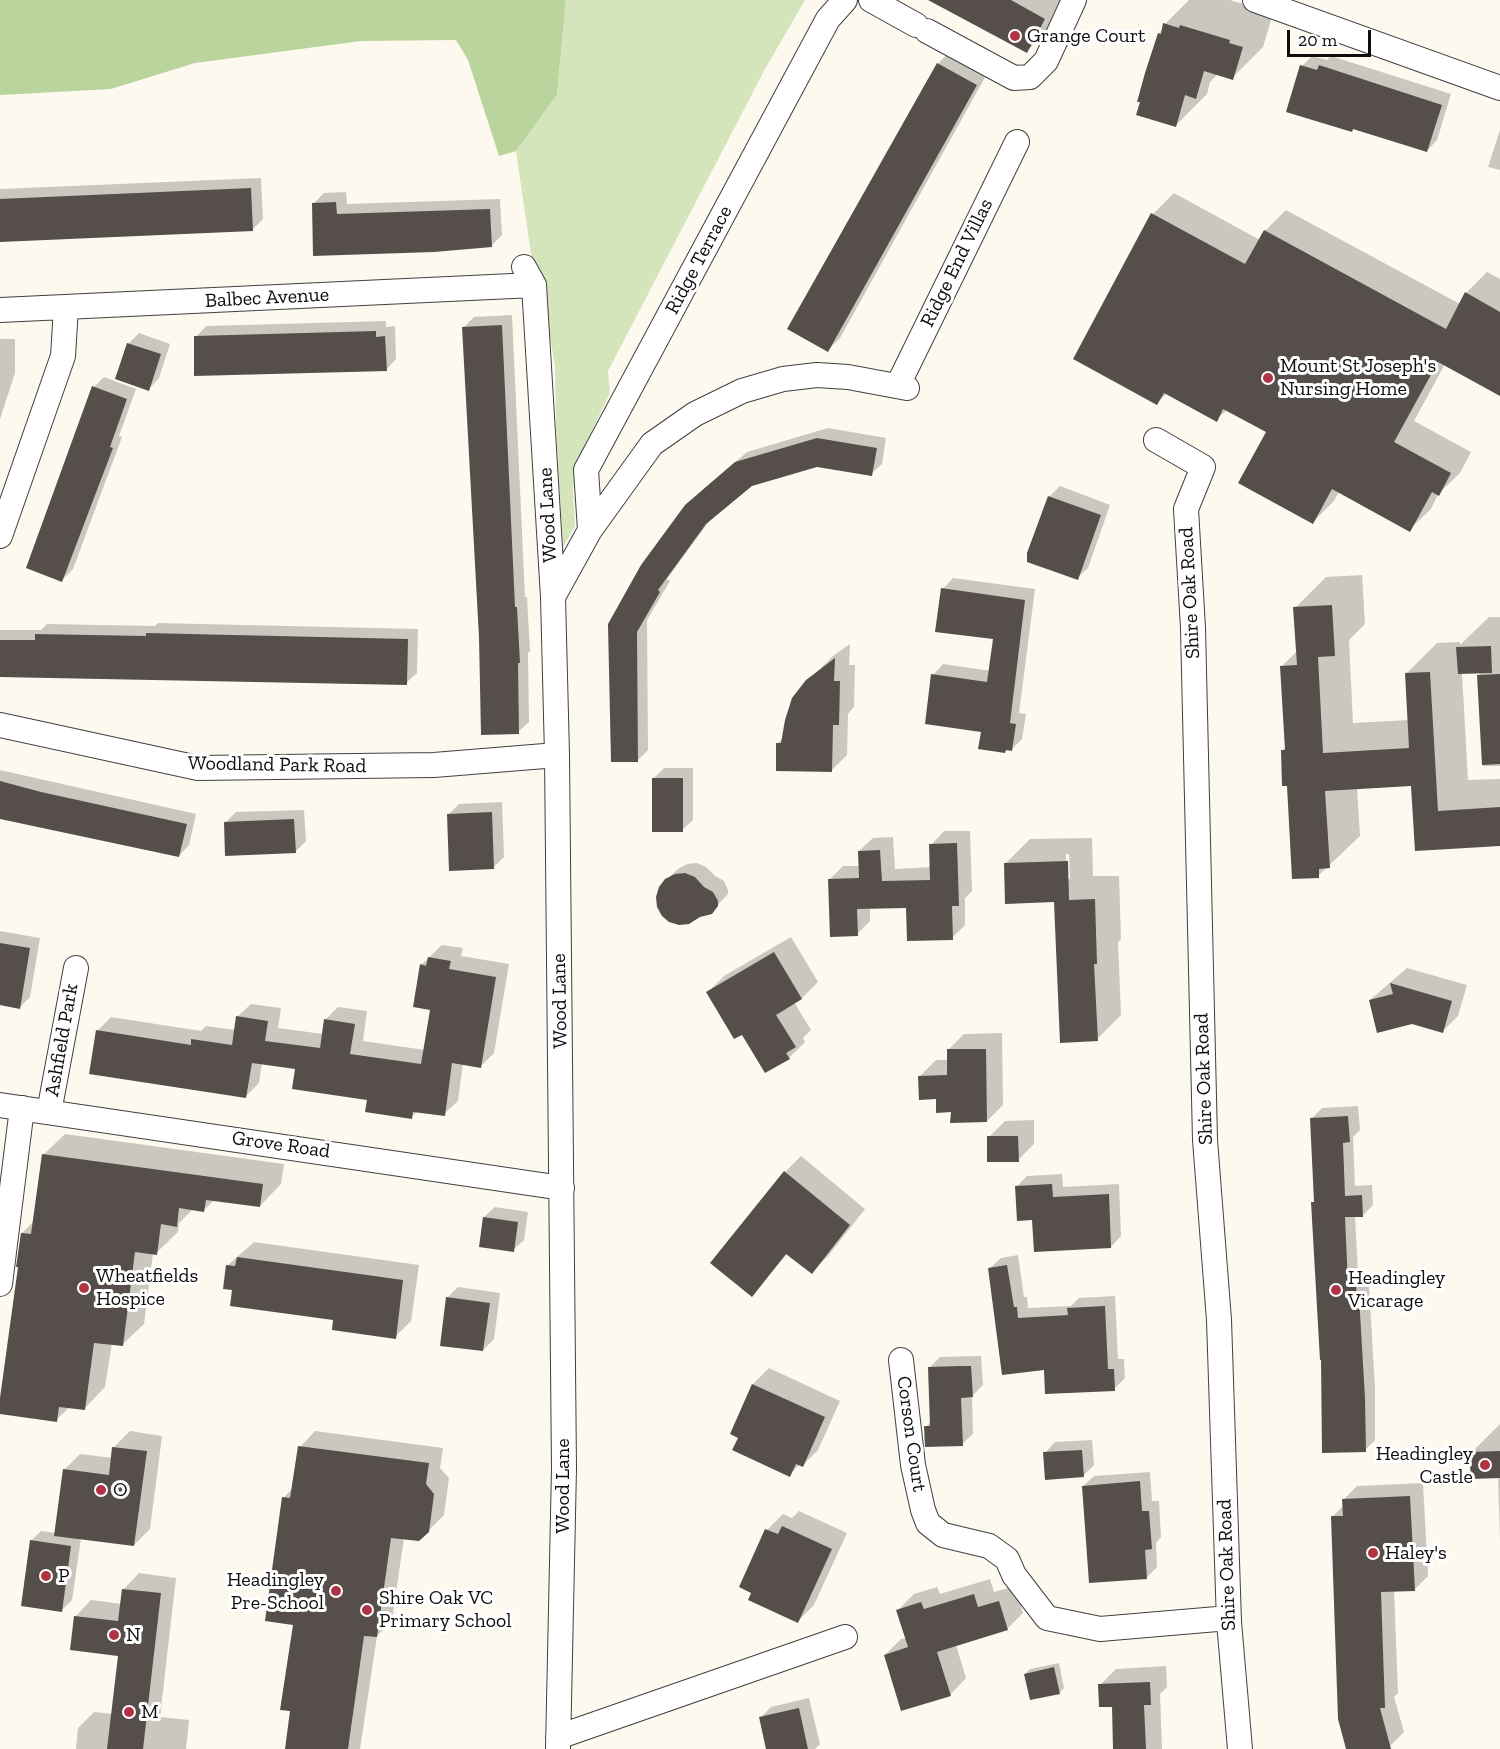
<!DOCTYPE html>
<style>
body{margin:0}
#map{position:relative;width:1500px;height:1749px;overflow:hidden;background:#fdf9ef;font-family:"Zilla Slab",serif}
canvas{display:block}
.scale{position:absolute;left:1287px;top:30px;width:84px;height:27px;box-sizing:border-box;border:3px solid #0d0d0d;border-top:0;padding-left:8px;font-size:18px;line-height:21px;white-space:nowrap;color:#0d0d0d;-webkit-text-stroke:4px #fff;paint-order:stroke}
</style>
<div id="map">
<canvas width="1500" height="1749"></canvas>
<div class="scale">20 m</div>
</div>
<script>
const g = document.querySelector('canvas').getContext('2d');
g.lineJoin = 'round';
function paint(path, color) {
  g.fillStyle = color;
  g.fill(path, 'evenodd');
}
function shape(rows) {
  const path = new Path2D();
  for (const r of rows) {
    path.moveTo(r[0], r[1]);
    for (let i = 2; i < r.length; i += 2) path.lineTo(r[i], r[i + 1]);
  }
  return path;
}
function trace(path, color, width, dash) {
  g.strokeStyle = color;
  g.lineWidth = width;
  g.lineCap = dash ? 'butt' : 'round';
  g.setLineDash(dash || []);
  g.stroke(path);
}
function write(font, color, halo, rows, align = 'center') {
  g.font = font + ' "Zilla Slab",serif';
  g.lineWidth = 6;
  g.setLineDash([]);
  g.textBaseline = 'middle';
  g.strokeStyle = halo;
  g.fillStyle = color;
  for (const [text, x, y, turn = 0] of rows) {
    g.save();
    g.translate(x, y);
    g.rotate((+turn || 0) * Math.PI / 180);
    g.textAlign = isNaN(turn) ? turn : align;
    if (halo) g.strokeText(text, 0, 0);
    g.fillText(text, 0, 0);
    g.restore();
  }
}
const green = shape([
 [566,0,805,0,765,69,608,371,610,393,579,457,573,489,575,526,563,547,556,429,555,366,541,283,532,261,516,151,557,95]
]);
const forest = shape([
 [0,0,566,0,557,95,516,151,499,156,468,60,456,40,361,41,195,63,111,89,0,95]
]);
const shadow = shape([
 [942,0,1062,0,1045,33,1027,51],
 [1189,0,1230,0,1260,9,1272,17,1263,47,1232,78,1218,74,1210,82,1207,94,1176,125,1159,34,1165,24],
 [950,51,988,72,840,338,828,350,938,64],
 [1312,56,1327,60,1331,56,1451,94,1437,140,1427,151,1354,128,1352,131,1302,66],
 [1500,130,1500,170,1488,167],
 [261,178,263,219,252,230,0,239,0,189],
 [346,192,347,204,500,199,502,235,491,246,315,254,313,204,324,193],
 [1174,193,1260,240,1265,231,1286,210,1460,304,1466,293,1487,272,1500,279,1500,393,1445,364,1414,421,1471,452,1460,473,1438,494,1431,509,1409,530,1339,492,1334,501,1313,522,1268,432,1227,410,1216,420,1167,393,1157,403,1153,214],
 [512,315,525,597,527,597,530,651,528,653,529,722,518,732,482,665,463,328,474,317],
 [386,321,386,327,395,326,396,359,386,370,196,337,206,326],
 [139,333,170,344,159,378,149,389,128,344],
 [0,339,15,339,15,373,0,419],
 [104,377,136,389,119,436,122,437,73,569,62,580,94,387],
 [828,428,886,438,882,464,871,474,817,465,751,484,713,516,667,579,670,581,647,620,648,750,638,760,610,624,698,494,747,452],
 [1060,486,1110,505,1088,568,1077,578,1049,497],
 [1362,575,1365,624,1349,640,1353,723,1409,720,1406,674,1437,643,1460,642,1460,645,1489,617,1500,617,1500,766,1483,766,1479,675,1482,672,1462,673,1468,780,1500,779,1500,844,1416,849,1412,784,1357,788,1360,836,1318,876,1289,784,1282,751,1286,747,1282,666,1297,651,1295,608,1326,577],
 [953,578,1035,589,1019,713,1026,714,1022,739,1012,749,983,730,933,675,943,664,991,671,995,638,943,589],
 [158,623,418,629,417,673,406,683,0,676,0,630,41,630,47,624,155,626],
 [850,644,849,665,855,665,854,707,848,714,847,755,831,771,778,743,783,738,800,689,833,656],
 [664,768,693,768,693,820,682,830,653,779],
 [0,770,196,814,189,845,179,856,0,816],
 [502,802,504,857,493,868,448,815,459,804],
 [304,810,306,841,295,852,225,823,236,812],
 [944,831,970,831,972,891,965,898,965,925,952,938,907,906,870,907,870,921,857,934,829,880,843,866,860,866,859,851,873,838,893,837,895,869,932,867,931,845],
 [1092,838,1093,876,1119,876,1121,939,1118,942,1121,1015,1097,1039,1055,901,1005,864,1030,839],
 [1066,854,1069,854,1070,879,1067,879],
 [697,863,706,867,715,876,724,881,728,890,728,894,711,912,666,880,678,869,687,864],
 [0,931,40,938,30,997,20,1007,0,1004],
 [791,937,818,982,802,998,794,1002,811,1030,803,1038,805,1042,789,1058,743,1033,708,992,724,976],
 [442,945,463,948,461,956,509,964,494,1053,481,1066,463,1063,458,1101,444,1114,418,1111,411,1117,296,1067,262,1063,259,1083,246,1096,98,1030,111,1017,201,1031,206,1026,236,1030,237,1017,251,1004,281,1008,278,1028,323,1034,325,1020,338,1007,367,1011,363,1041,425,1050,432,1008,421,965],
 [1407,968,1467,985,1458,1016,1442,1032,1370,1000],
 [1002,1033,1003,1105,987,1121,937,1098,920,1076,936,1060,948,1060,948,1050,964,1034],
 [1358,1106,1360,1130,1353,1137,1355,1186,1372,1185,1373,1205,1363,1215,1355,1216,1358,1274,1366,1274,1367,1286,1369,1286,1375,1387,1375,1440,1365,1450,1323,1358,1313,1203,1315,1200,1312,1118,1322,1108],
 [1034,1120,1034,1144,1018,1160,989,1137,1005,1121],
 [65,1134,284,1164,281,1184,260,1206,215,1199,204,1210,193,1209,179,1223,178,1232,156,1253,153,1253,144,1324,122,1345,112,1343,105,1387,84,1409,70,1407,56,1420,22,1233,34,1221,43,1155],
 [801,1156,865,1209,828,1256,812,1272,788,1253,752,1295,785,1172],
 [1062,1174,1063,1187,1119,1184,1121,1236,1111,1247,1034,1219,1017,1186,1027,1176],
 [495,1207,528,1212,524,1240,513,1250,484,1217],
 [254,1242,419,1265,411,1321,395,1337,234,1289,228,1265],
 [1018,1255,1024,1297,1027,1297,1028,1308,1071,1306,1079,1298,1115,1296,1118,1359,1124,1359,1125,1378,1114,1389,1045,1368,990,1268,1001,1258],
 [458,1287,500,1293,494,1339,483,1350,447,1298],
 [981,1356,983,1385,972,1396,973,1434,962,1444,926,1427,931,1421,929,1368,940,1357],
 [769,1368,840,1401,818,1450,802,1466,800,1464,789,1475,740,1437,732,1433,753,1384],
 [1500,1424,1500,1541,1498,1477,1471,1453],
 [130,1431,162,1436,150,1529,134,1545,81,1538,72,1600,62,1610,31,1541,41,1531,56,1533,64,1470,80,1454,113,1458,114,1447],
 [315,1431,443,1448,440,1468,449,1478,444,1515,428,1531,404,1538,392,1620,377,1636,360,1749,286,1749,292,1710,295,1624,284,1497,294,1487,300,1447],
 [1092,1440,1094,1465,1083,1476,1045,1453,1055,1442],
 [1150,1472,1152,1501,1159,1501,1161,1537,1156,1543,1157,1567,1147,1577,1083,1486,1094,1476],
 [1423,1483,1428,1576,1415,1589,1394,1590,1398,1693,1394,1697,1404,1732,1390,1746,1379,1749,1348,1749,1332,1517,1344,1505,1344,1499,1357,1486],
 [799,1511,847,1533,814,1605,798,1621,767,1530,783,1514,792,1518],
 [139,1573,176,1578,160,1717,189,1720,186,1749,76,1749,78,1728,94,1712,113,1714,120,1654,75,1617,91,1600,122,1604,123,1590],
 [990,1579,994,1592,1015,1586,1023,1613,1007,1629,956,1645,966,1678,950,1695,885,1655,901,1639,906,1638,898,1610,914,1594,937,1587,940,1594],
 [1059,1663,1064,1688,1059,1693,1025,1674,1030,1669],
 [1166,1666,1167,1687,1160,1694,1162,1749,1115,1749,1113,1705,1100,1685,1116,1669],
 [809,1698,820,1744,815,1749,768,1749,760,1718,771,1707]
]);
const building = shape([
 [928,0,1011,0,1045,19,1027,53],
 [1163,23,1179,28,1180,25,1230,40,1229,43,1243,47,1233,80,1204,71,1196,99,1185,95,1176,127,1136,115,1140,102,1137,102,1145,73,1158,33,1161,34],
 [937,63,977,85,828,352,787,329],
 [1300,65,1317,70,1319,65,1442,105,1427,152,1353,129,1352,132,1286,112],
 [251,188,253,231,0,242,0,199],
 [336,202,337,214,490,209,492,247,434,252,313,256,312,203],
 [1151,213,1245,264,1264,230,1446,329,1465,292,1500,312,1500,396,1438,362,1394,442,1451,473,1439,496,1432,492,1410,532,1332,489,1313,524,1238,483,1266,432,1223,409,1217,422,1164,393,1157,405,1073,359],
 [502,325,515,607,517,607,520,663,518,663,519,734,481,735,479,637,462,327],
 [376,331,376,337,385,336,387,371,194,376,194,336],
 [127,343,161,354,149,391,115,379],
 [92,386,127,399,110,447,113,448,62,582,26,568],
 [817,438,877,448,872,476,817,467,752,486,706,524,658,590,660,592,637,632,638,762,611,762,608,624,641,565,685,505,735,462],
 [1048,496,1101,515,1078,580,1027,562,1027,553],
 [941,588,1025,600,1010,723,1016,724,1012,751,1006,750,1005,753,978,749,981,732,925,724,931,674,987,682,993,639,935,632],
 [1332,605,1335,656,1318,657,1323,753,1409,748,1405,673,1430,672,1438,811,1500,807,1500,846,1415,851,1411,786,1325,791,1330,868,1319,869,1319,878,1292,879,1287,786,1282,786,1281,750,1285,750,1280,666,1297,665,1293,607],
 [146,633,408,639,407,685,0,677,0,640,35,640,35,634,146,636],
 [1491,646,1492,673,1458,674,1456,647],
 [835,658,834,681,840,681,839,725,833,725,832,772,776,771,776,743,781,743,785,720,792,698,806,680],
 [1500,674,1500,764,1482,765,1477,675],
 [652,778,683,778,683,832,652,832],
 [0,781,41,792,187,824,179,857,0,819],
 [492,812,494,869,449,871,447,814],
 [294,819,296,853,225,856,224,822],
 [957,843,959,906,952,906,953,940,907,941,906,908,857,909,858,936,830,937,828,879,859,878,858,851,880,850,882,881,930,880,929,844],
 [1068,861,1069,900,1095,899,1097,964,1094,964,1098,1041,1060,1043,1054,902,1005,904,1004,863],
 [685,873,695,877,704,887,713,892,718,901,718,906,712,914,700,917,689,924,679,925,669,922,662,916,657,907,656,897,659,887,665,879,675,874],
 [0,943,30,948,20,1009,0,1005],
 [774,952,802,999,776,1015,796,1047,786,1053,790,1059,765,1073,742,1035,734,1039,706,992],
 [428,957,451,961,449,969,496,977,481,1068,452,1063,445,1116,413,1112,412,1119,365,1112,367,1100,292,1089,295,1069,252,1063,246,1098,89,1074,96,1030,191,1045,191,1039,232,1045,236,1016,268,1021,265,1041,320,1048,324,1019,355,1024,350,1054,421,1064,430,1010,413,1007,420,964,426,966],
 [1390,983,1452,1001,1443,1033,1412,1024,1377,1033,1369,1000,1393,994],
 [947,1049,986,1049,987,1122,950,1123,951,1112,936,1113,936,1099,919,1100,918,1076,947,1075],
 [1348,1116,1350,1142,1343,1143,1345,1196,1362,1195,1363,1217,1345,1217,1348,1284,1356,1284,1357,1296,1359,1296,1365,1398,1366,1452,1322,1453,1321,1360,1320,1360,1311,1202,1314,1202,1310,1118],
 [987,1136,1018,1136,1019,1162,987,1162],
 [42,1154,263,1184,260,1207,206,1200,204,1212,179,1208,177,1227,161,1224,157,1255,135,1252,123,1346,94,1343,85,1410,59,1407,57,1422,0,1414,0,1398,18,1267,16,1267,21,1233,31,1234],
 [784,1171,850,1225,812,1274,786,1254,752,1297,710,1263],
 [1052,1184,1053,1197,1109,1194,1111,1248,1034,1252,1032,1220,1017,1221,1015,1186],
 [483,1217,518,1222,514,1252,479,1247],
 [237,1257,403,1280,396,1339,332,1330,333,1320,230,1306,232,1290,223,1289,226,1265,235,1266],
 [1007,1265,1014,1307,1017,1307,1018,1318,1068,1315,1067,1308,1105,1306,1108,1369,1114,1369,1115,1391,1045,1394,1044,1370,1002,1375,988,1268],
 [446,1297,490,1303,483,1351,440,1346],
 [960,1366,971,1366,973,1397,961,1398,963,1446,925,1447,924,1426,930,1426,928,1367],
 [752,1384,825,1417,803,1467,796,1464,790,1477,732,1450,738,1438,730,1434],
 [298,1446,429,1463,426,1484,434,1494,429,1532,419,1541,391,1538,377,1637,364,1636,348,1749,285,1749,290,1711,280,1710,293,1625,265,1621,282,1497,290,1498],
 [112,1447,147,1451,134,1546,54,1536,63,1469,109,1475],
 [1082,1450,1084,1477,1045,1480,1043,1452],
 [1500,1451,1500,1478,1471,1479,1469,1452],
 [1140,1481,1142,1511,1149,1511,1152,1549,1145,1550,1147,1579,1089,1583,1082,1486],
 [1410,1496,1415,1591,1381,1592,1385,1708,1380,1708,1391,1749,1346,1749,1338,1719,1331,1516,1343,1516,1342,1499],
 [782,1526,832,1549,798,1623,748,1600,751,1593,739,1587,765,1529,778,1534],
 [30,1540,71,1546,62,1612,21,1606],
 [122,1589,161,1593,143,1749,107,1749,118,1656,70,1650,74,1616,118,1621],
 [974,1594,978,1607,999,1601,1008,1630,937,1652,951,1696,901,1711,884,1655,908,1647,896,1610,921,1602,924,1609],
 [1054,1667,1060,1694,1030,1700,1024,1674],
 [1150,1682,1151,1705,1144,1705,1146,1749,1113,1749,1112,1707,1099,1707,1098,1684],
 [799,1708,808,1749,766,1749,759,1717]
]);
const street = shape([
 [871,0,916,25],
 [1255,0,1500,88],
 [927,31,1014,78,1030,77,1046,61,1074,0],
 [524,267,534,285,553,597,557,755,564,1468,558,1749],
 [0,310,534,285],
 [898,385,1017,142],
 [1156,440,1203,467,1186,509,1193,628,1205,1140,1219,1320,1229,1622,1240,1749],
 [590,530,586,470,828,19,845,0],
 [0,536,63,356,66,308],
 [553,597,590,530,652,444,695,414,742,391,783,379,817,375,848,377,907,388],
 [0,725,198,768,434,765,557,755],
 [0,1105,562,1188],
 [49,1112,76,968],
 [0,1284,22,1108],
 [901,1360,913,1465,923,1510,928,1523,943,1535,989,1546,1007,1559,1014,1575,1047,1618,1100,1629,1229,1618],
 [558,1737,845,1637]
]);
const markers = [
 [1015,36,6,"#b03344"],
 [1268,378,6,"#b03344"],
 [84,1288,6,"#b03344"],
 [1336,1290,6,"#b03344"],
 [1485,1465,6,"#b03344"],
 [101,1490,6,"#b03344"],
 [1373,1553,6,"#b03344"],
 [46,1576,6,"#b03344"],
 [336,1591,6,"#b03344"],
 [367,1610,6,"#b03344"],
 [114,1635,6,"#b03344"],
 [129,1712,6,"#b03344"]
];
const poiNames = [
 ["Grange Court",1027,36],
 ["Mount St Joseph's",1280,366],
 ["Nursing Home",1280,389],
 ["Wheatfields",96,1276],
 ["Hospice",96,1299],
 ["Headingley",1348,1278],
 ["Vicarage",1348,1301],
 ["Headingley",1473,1454,"right"],
 ["Castle",1473,1477,"right"],
 ["O",113,1490],
 ["Haley's",1385,1553],
 ["P",58,1576],
 ["Headingley",324,1580,"right"],
 ["Pre-School",324,1603,"right"],
 ["Shire Oak VC",379,1598],
 ["Primary School",379,1621],
 ["N",126,1635],
 ["M",141,1712]
];
const streetNames = [
 ["Ridge Terrace",699,260,-62],
 ["Ridge End Villas",957,263,-64],
 ["Balbec Avenue",267,298,-3],
 ["Wood Lane",548,515,-93],
 ["Shire Oak Road",1190,593,-93],
 ["Woodland Park Road",277,765,1],
 ["Wood Lane",560,1001,-91],
 ["Ashfield Park",62,1040,-80],
 ["Shire Oak Road",1204,1079,-92],
 ["Grove Road",281,1145,8],
 ["Corson Court",911,1434,82],
 ["Wood Lane",563,1486,-90],
 ["Shire Oak Road",1227,1565,-92]
];
paint(green, '#d4e5bc');
paint(forest, '#bad49d');
paint(shadow, '#0003');
paint(building, '#554e4b');
trace(street, '#404040', 26);
trace(street, '#fff', 24);
for (const [x, y, r, color] of markers) {
  const dot = new Path2D();
  dot.arc(x, y, r, 0, 2 * Math.PI);
  g.fillStyle = color;
  g.fill(dot);
  trace(dot, '#fff', 2);
}
write('20px', '#0d0d0d', '#fff', poiNames, 'left');
write('20px', '#0d0d0d', '#fff', streetNames);
</script>
